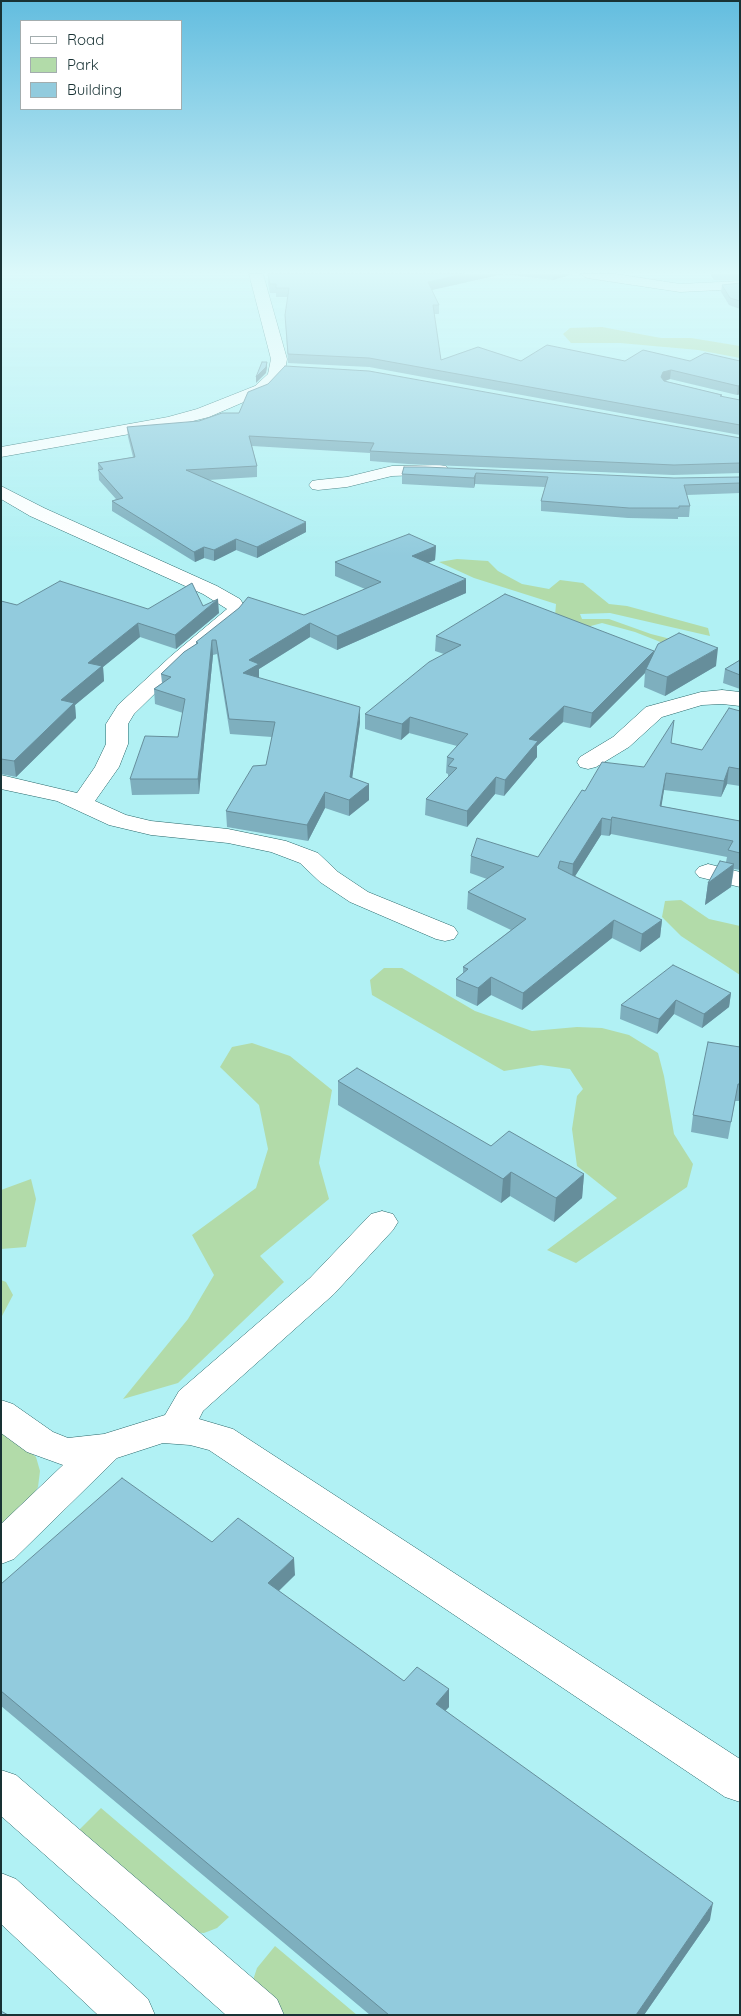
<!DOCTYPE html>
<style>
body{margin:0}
#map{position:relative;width:741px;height:2016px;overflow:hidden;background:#b1f1f4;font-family:Quicksand,sans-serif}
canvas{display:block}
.frame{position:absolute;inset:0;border:2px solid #183234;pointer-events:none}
.legend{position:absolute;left:20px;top:20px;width:162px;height:90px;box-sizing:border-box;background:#fff;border:1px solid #a3adae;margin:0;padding:6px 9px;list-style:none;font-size:15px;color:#183234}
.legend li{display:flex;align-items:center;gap:10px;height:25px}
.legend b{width:25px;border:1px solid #a3adae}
</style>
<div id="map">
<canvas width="741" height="2016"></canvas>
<div class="frame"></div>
<ul class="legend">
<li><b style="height:6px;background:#fff"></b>Road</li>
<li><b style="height:14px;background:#b2dba9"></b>Park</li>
<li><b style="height:14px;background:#92cbdd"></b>Building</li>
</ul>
</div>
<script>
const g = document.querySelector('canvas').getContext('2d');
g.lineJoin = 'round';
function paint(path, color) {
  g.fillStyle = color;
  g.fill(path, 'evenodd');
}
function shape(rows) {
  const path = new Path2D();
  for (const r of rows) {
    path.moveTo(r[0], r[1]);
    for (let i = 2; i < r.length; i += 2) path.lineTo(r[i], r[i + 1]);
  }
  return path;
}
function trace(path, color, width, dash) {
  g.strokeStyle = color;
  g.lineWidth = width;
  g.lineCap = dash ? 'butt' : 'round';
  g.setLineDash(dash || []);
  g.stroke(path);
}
const green = shape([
 [602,327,661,338,691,338,740,346,740,358,698,350,620,343,571,343,563,334,570,328],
 [457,559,488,561,498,571,522,584,549,589,560,580,583,583,609,604,627,606,708,628,710,636,610,613,580,614,582,619,609,619,651,634,702,647,706,660,635,632,602,623,587,627,555,616,556,604,474,578,439,562],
 [681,900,709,919,740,926,740,975,681,936,662,917,665,901],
 [384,968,402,968,475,1011,532,1031,577,1027,602,1028,629,1035,658,1053,664,1076,674,1134,693,1164,687,1187,576,1263,547,1250,617,1198,577,1166,572,1129,577,1096,583,1089,570,1069,541,1065,504,1071,372,995,370,980],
 [252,1043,290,1056,332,1090,319,1163,329,1199,260,1256,284,1282,178,1383,123,1399,188,1319,214,1275,192,1235,256,1188,268,1149,259,1105,220,1067,232,1047],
 [31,1179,36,1199,26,1247,1,1249,1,1190],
 [1,1280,6,1282,13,1295,2,1316],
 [1,1429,36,1457,40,1471,38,1487,26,1505,1,1528],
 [101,1808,229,1917,217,1928,204,1933,190,1932,73,1836],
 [275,1946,357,2015,274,2015,253,1980,257,1968]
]);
const minor = shape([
 [249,274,263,274,287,359,284,376,267,392,209,417,169,427,1,457,1,447,168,417,197,409,255,386,268,374,271,359,249,274],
 [580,274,616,274,680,284,740,281,740,289,680,292,587,278,580,274],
 [440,465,446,466,449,470,446,474,392,476,347,487,318,490,312,489,309,485,312,481,318,480,347,477,392,466,440,465],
 [1,486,44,508,217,586,240,599,247,610,238,621,185,664,134,714,128,724,128,744,119,767,95,801,126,815,151,821,228,829,286,841,318,853,338,872,368,892,454,927,458,933,454,939,445,941,436,939,350,902,320,882,300,863,271,852,228,843,151,835,109,825,57,801,1,789,1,775,77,793,95,767,106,744,106,724,118,705,171,656,227,609,203,594,30,516,1,499,1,486],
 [722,690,740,692,740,706,722,704,702,705,662,717,629,747,596,767,588,769,580,767,577,762,580,757,613,737,646,707,701,692,722,690],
 [708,864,740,872,740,887,699,877,695,872,699,867,708,864],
 [382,1211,393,1214,398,1222,393,1230,334,1294,203,1411,199,1419,233,1429,740,1759,740,1802,725,1797,209,1450,190,1445,163,1443,117,1458,14,1559,1,1564,1,1524,63,1465,27,1452,1,1433,1,1400,13,1404,53,1432,68,1438,104,1434,165,1415,179,1391,310,1278,371,1214,382,1211],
 [1,1770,16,1775,277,1999,284,2015,226,2015,1,1816,1,1770],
 [1,1873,16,1879,148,1999,155,2015,98,2015,1,1924,1,1873]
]);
const wall = shape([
 [268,274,572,274,553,280,503,274,432,290,439,305,439,314,434,314,441,360,521,361,740,361,740,394,737,395,670,379,665,381,722,395,721,397,740,400,740,435,369,367,288,363,285,315,288,297,276,297,276,293,270,293,268,284],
 [710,274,740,274,740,280,714,280],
 [740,283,740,309,729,305,721,292,722,285],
 [127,427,740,439,740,473,673,475,408,464,370,461,370,453,252,446,257,466,257,477,208,480,306,532,257,558,236,550,214,561,204,558,195,562,112,511,112,501,116,499,99,480,98,463,133,457,128,437],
 [404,467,674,478,740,477,740,493,687,495,690,506,689,517,678,517,678,519,628,518,541,511,541,501,545,487,475,484,474,488,402,484,402,474],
 [436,546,435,560,428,563,466,593,337,650,310,637,259,669,259,678,360,722,352,778,369,784,369,800,349,816,325,808,308,841,227,827,226,811,266,765,272,737,230,734,217,654,213,655,199,794,132,795,130,779,178,737,183,713,155,704,154,689,162,683,161,674,196,644,196,642,304,615,365,589,335,576,335,562],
 [1,601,17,605,148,609,203,606,219,613,176,649,140,637,103,667,104,681,75,705,76,718,16,777,1,774],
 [436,636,653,654,716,666,665,696,644,687,645,673,590,728,563,722,537,746,537,757,504,796,495,794,467,827,425,815,426,799,448,777,448,774,446,773,447,757,457,746,409,733,401,740,365,729,365,714,444,654,435,651],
 [740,660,740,689,723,683,725,669],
 [740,711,740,786,727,784,721,797,664,790,661,806,740,821,740,870,734,869,731,887,705,905,708,883,726,862,727,857,611,834,609,836,601,835,575,876,662,920,660,937,640,952,612,938,522,1010,491,995,477,1006,456,996,456,979,463,973,463,967,511,930,467,909,468,892,487,879,470,873,471,856,538,857,585,791,644,767,672,743,702,750],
 [731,993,729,1007,702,1028,674,1014,657,1034,620,1019,621,1005],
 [740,1047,740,1101,735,1101,728,1139,691,1132,693,1115],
 [338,1081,491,1146,584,1174,582,1198,554,1222,510,1196,501,1203,338,1105],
 [212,1542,295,1575,279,1591,404,1681,449,1689,449,1707,445,1710,710,1920,644,2015,370,2015,1,1706,1,1584]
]);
const shadedWall = shape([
 [464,274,503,274,427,291,428,282],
 [554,274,572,274,553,280],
 [267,362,267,368,266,373,256,383,256,377],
 [671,370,670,379,662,382,661,377,663,372],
 [740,385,740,394,737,395,738,386],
 [476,473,475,484,474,488,474,478],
 [306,522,306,532,257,558,257,547],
 [236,539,236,550,214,561,214,550],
 [436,546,435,560,411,570,412,556],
 [204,547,204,558,195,562,194,552],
 [466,579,466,593,337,650,337,636],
 [218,599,219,613,176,649,175,635],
 [138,623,140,637,103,667,104,681,75,705,76,718,16,777,14,761,88,663],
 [310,623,310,637,259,669,259,679,243,673,249,660],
 [212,640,213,655,199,794,198,779],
 [718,648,716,666,665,696,667,677],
 [654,651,652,666,646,669,645,673,590,728,592,713],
 [564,706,563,722,537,746,537,757,504,796,505,780,529,739],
 [360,707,360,722,350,793,350,777],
 [410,717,409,733,401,740,402,724],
 [729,767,727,784,721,797,724,781],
 [666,773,664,790,659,822,660,806],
 [496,777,495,794,467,827,467,811],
 [369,784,369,800,349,816,349,800],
 [325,792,325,808,308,841,307,825],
 [612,817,611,834,609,836,611,820],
 [602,818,601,835,572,881,573,864],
 [734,864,731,887,705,905,708,883],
 [614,920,612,938,522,1010,523,993],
 [662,920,660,937,640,952,642,934],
 [491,977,491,995,477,1006,478,988],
 [731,993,729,1007,702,1028,704,1014],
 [676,1000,674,1014,657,1034,659,1019],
 [511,1172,510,1196,501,1203,503,1179],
 [584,1174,582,1198,554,1222,556,1198],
 [294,1558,295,1575,269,1600,268,1583],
 [449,1689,449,1707,436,1721,436,1704],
 [713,1903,710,1920,644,2015,636,2015]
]);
const building = shape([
 [268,274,464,274,428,282,439,305,433,305,441,360,478,347,521,361,547,345,625,361,643,350,690,361,705,353,740,361,740,385,738,386,671,370,663,372,661,377,664,381,722,395,720,396,740,400,740,425,369,358,288,354,285,315,289,288,276,288,276,284,270,284,268,274],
 [740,283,740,301,730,298,722,285,740,283],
 [262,362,267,362,266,367,256,377,262,362],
 [285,366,369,371,740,438,740,463,674,465,408,453,370,451,374,443,249,436,257,466,186,470,306,522,257,547,236,539,214,550,204,547,194,552,112,501,123,498,98,470,103,469,98,463,135,457,127,427,199,421,222,413,239,413,248,392,268,384,285,366],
 [404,467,425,467,674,478,740,477,740,483,684,485,690,506,679,506,679,508,629,508,541,501,548,477,476,473,474,478,402,474,404,467],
 [409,534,436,546,412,556,466,579,337,636,310,623,249,660,259,664,243,673,360,707,350,777,369,784,349,800,325,792,307,825,226,811,253,766,266,765,275,722,229,719,216,640,212,640,198,779,130,779,145,736,178,737,185,699,154,689,171,677,161,674,184,652,198,643,196,642,239,608,248,597,304,615,381,582,335,562,409,534],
 [60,581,148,609,192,583,203,606,218,599,175,635,138,623,88,663,102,666,61,700,74,703,14,761,1,759,1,601,17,605,60,581],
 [505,594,654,651,592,713,564,706,529,739,538,741,505,780,496,777,467,811,426,799,457,768,448,766,454,759,447,757,468,734,410,717,402,724,365,714,429,662,461,645,436,636,505,594],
 [679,633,718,648,667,677,646,669,658,644,679,633],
 [740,660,740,675,725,669,740,660],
 [729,708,740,711,740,769,729,767,724,781,666,773,660,806,740,821,740,853,728,850,733,841,612,817,611,820,602,818,573,864,560,861,558,868,662,920,642,934,614,920,523,993,491,977,478,988,456,979,468,969,463,967,526,919,468,892,504,867,471,856,477,838,538,857,582,790,585,791,602,762,644,767,674,720,671,743,702,750,729,708],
 [720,861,734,864,708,883,720,861],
 [673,965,731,993,704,1014,676,1000,659,1019,621,1005,673,965],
 [708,1042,740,1047,740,1084,738,1084,731,1122,693,1115,708,1042],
 [357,1068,491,1146,509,1131,584,1174,556,1198,511,1172,503,1179,338,1081,357,1068],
 [122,1478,212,1542,238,1518,294,1558,268,1583,404,1681,417,1667,449,1689,436,1704,713,1903,636,2015,389,2015,1,1691,1,1584,122,1478],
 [1,2011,8,2015,1,2015,1,2011]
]);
paint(green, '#b2dba9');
trace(minor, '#276669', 1);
paint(minor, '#fff');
paint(wall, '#7eafbe');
paint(shadedWall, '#668e9b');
paint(building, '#92cbdd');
trace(building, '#668e9b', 1);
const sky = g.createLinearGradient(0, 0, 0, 556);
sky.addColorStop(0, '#63bddf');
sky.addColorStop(0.49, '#dcf9fa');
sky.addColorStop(1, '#dcf9fa00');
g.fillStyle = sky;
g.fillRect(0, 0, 741, 556);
</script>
